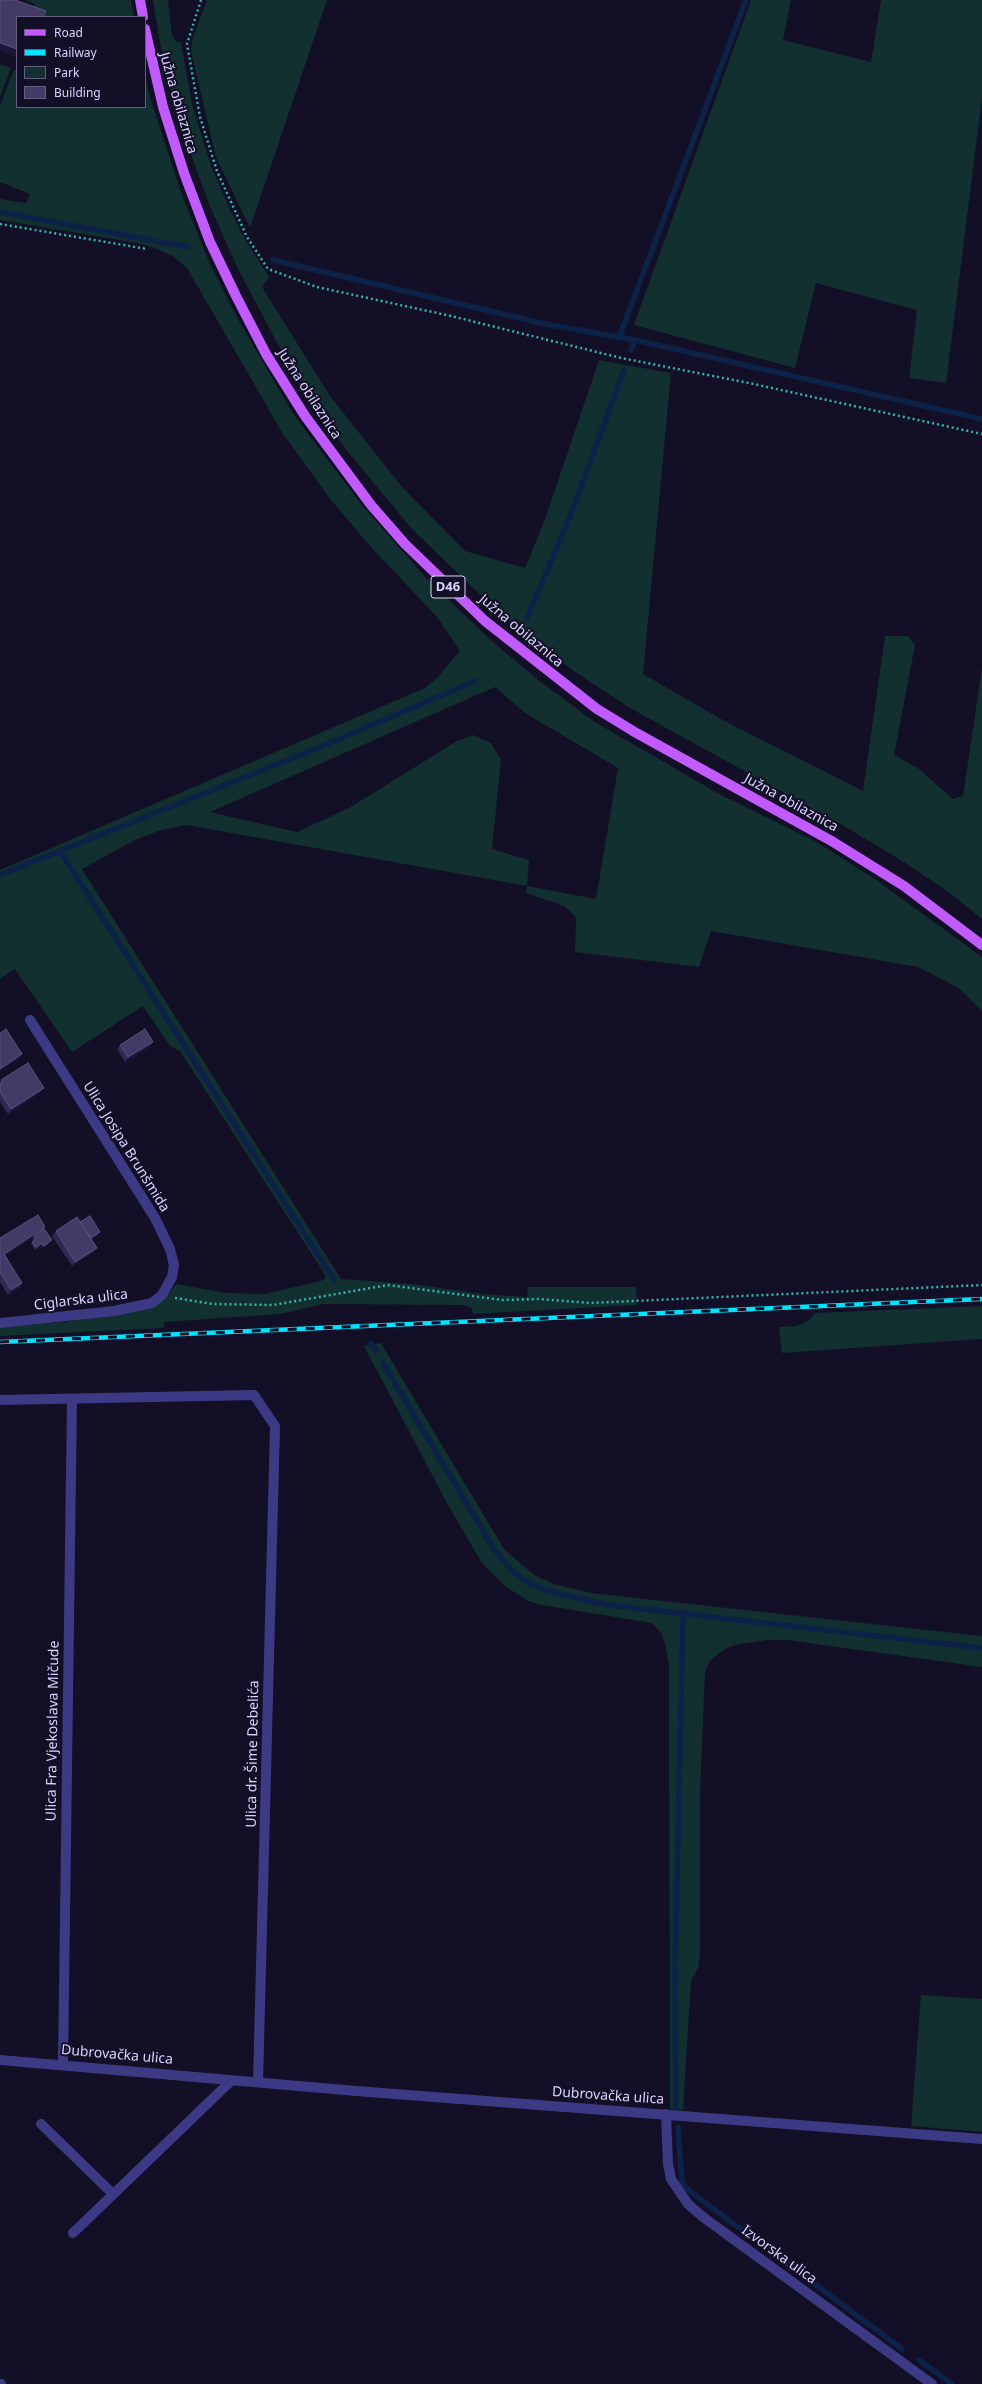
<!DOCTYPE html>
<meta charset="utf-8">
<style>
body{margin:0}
#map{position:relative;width:982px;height:2384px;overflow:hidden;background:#130f26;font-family:"Noto Sans",sans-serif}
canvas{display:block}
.legend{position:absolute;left:16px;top:16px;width:130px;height:92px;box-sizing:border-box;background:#130f26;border:1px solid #625e7d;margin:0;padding:5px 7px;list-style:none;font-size:12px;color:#d9d4ff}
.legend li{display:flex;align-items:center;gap:8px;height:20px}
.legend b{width:20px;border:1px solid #625e7d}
</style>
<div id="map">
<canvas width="982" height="2384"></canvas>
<ul class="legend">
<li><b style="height:5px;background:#c25bff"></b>Road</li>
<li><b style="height:5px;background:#00e5ff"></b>Railway</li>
<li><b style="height:11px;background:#12302f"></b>Park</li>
<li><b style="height:11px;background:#433a66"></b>Building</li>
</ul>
</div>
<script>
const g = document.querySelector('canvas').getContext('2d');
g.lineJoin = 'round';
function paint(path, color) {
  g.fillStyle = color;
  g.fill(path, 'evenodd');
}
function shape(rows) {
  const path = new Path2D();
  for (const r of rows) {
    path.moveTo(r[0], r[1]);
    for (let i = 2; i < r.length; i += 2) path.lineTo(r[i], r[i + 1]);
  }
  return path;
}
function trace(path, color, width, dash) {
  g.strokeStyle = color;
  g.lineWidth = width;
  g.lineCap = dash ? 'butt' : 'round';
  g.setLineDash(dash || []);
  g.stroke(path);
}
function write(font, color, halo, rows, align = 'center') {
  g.font = font + ' "Noto Sans",sans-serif';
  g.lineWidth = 4;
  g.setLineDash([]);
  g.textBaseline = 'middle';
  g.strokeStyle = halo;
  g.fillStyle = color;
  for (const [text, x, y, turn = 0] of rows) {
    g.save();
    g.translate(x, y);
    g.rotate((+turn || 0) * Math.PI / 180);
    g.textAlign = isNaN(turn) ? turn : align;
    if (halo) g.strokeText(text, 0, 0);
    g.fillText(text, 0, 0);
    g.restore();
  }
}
const green = shape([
 [25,0,131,0,134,17,38,17,32,15,35,4],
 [153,0,168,0,172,34,176,42,181,42,192,104,210,163,229,208,246,241,269,277,262,287,330,396,402,487,465,551,525,568,545,519,599,360,671,373,643,674,721,719,863,791,885,636,908,636,915,645,894,755,919,769,953,799,963,796,982,668,982,919,950,893,904,862,844,826,630,708,575,672,498,612,412,529,348,452,317,407,276,341,237,267,209,204,176,113,161,48],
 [207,0,327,0,250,228,216,157,191,51,192,40],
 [751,0,791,0,783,40,871,62,881,0,982,0,982,98,946,383,909,378,917,310,816,283,795,368,634,325],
 [0,64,11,68,0,97],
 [14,69,17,71,17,107,145,107,145,76,152,104,182,195,210,264,239,321,294,415,361,504,426,578,494,643,542,683,595,722,719,794,815,841,872,877,982,957,982,1011,959,988,918,967,711,931,699,967,575,952,576,917,564,906,526,893,527,886,187,825,161,830,133,841,82,869,341,1279,413,1284,482,1294,527,1297,528,1287,636,1287,637,1305,473,1314,472,1308,463,1305,323,1304,280,1314,164,1322,164,1328,0,1336,0,1327,65,1322,152,1307,164,1300,176,1284,227,1293,265,1294,324,1280,326,1276,180,1051,170,1046,143,1006,72,1052,15,969,0,979,0,870,425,688,437,678,460,651,437,617,370,546,331,500,283,434,187,268,174,257,155,248,137,243,0,220,0,199,26,203,30,194,0,182,0,106],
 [495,687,525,713,618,768,596,899,527,886,529,860,492,849,501,760,491,743,473,735,457,741,349,808,297,832,210,812],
 [982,1306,982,1339,782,1353,779,1327,796,1326,808,1321,815,1313],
 [381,1343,504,1549,534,1575,554,1584,591,1593,982,1636,982,1667,787,1640,767,1640,735,1645,723,1650,710,1661,705,1671,700,1794,700,1955,698,1968,691,1981,683,2110,670,2109,669,1665,665,1644,661,1633,652,1623,542,1605,528,1601,505,1586,482,1563,448,1505,364,1346],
 [921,1995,982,1999,982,2132,911,2126]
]);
const stream = shape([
 [0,212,188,247],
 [273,260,545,324,635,340,982,419],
 [619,338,746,0],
 [631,350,635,340],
 [527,618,571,514,624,370],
 [60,851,334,1280],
 [0,875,320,747,475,681],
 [371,1343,376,1351],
 [383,1363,493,1548,513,1572,530,1584,552,1592,608,1605,982,1648],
 [676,2108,675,1970,683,1613],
 [678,2127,682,2182,687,2189,902,2349],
 [919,2360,952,2384]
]);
const path = shape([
 [201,0,187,44,200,117,217,171,247,237,268,269,317,287,451,316,621,358,749,383,982,434],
 [0,224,147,249],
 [175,1298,213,1304,273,1305,388,1285,502,1300,540,1299,590,1303,982,1285]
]);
const minor = shape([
 [0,1323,114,1311,152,1303,162,1295,172,1277,174,1265,170,1249,155,1218,30,1020],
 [0,1400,254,1395,275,1426,258,2082],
 [0,2060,356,2091,982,2139],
 [63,2064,72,1399],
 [666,2114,668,2164,671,2179,688,2204,703,2217,932,2384],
 [41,2124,113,2194],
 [73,2233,232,2080],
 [0,2384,1,2384]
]);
const primary = shape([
 [140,0,143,17],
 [145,29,163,107,184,173,210,242,236,296,266,354,305,416,371,505,405,544,485,621,597,709,633,731,830,840,904,886,982,945]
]);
const rail = shape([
 [0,1342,982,1299]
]);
const wall = shape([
 [120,1045,150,1047,125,1062,117,1049],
 [1,1080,40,1093,8,1114,0,1102,0,1082],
 [80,1222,99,1234,91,1239,94,1252,72,1266,52,1236,56,1231],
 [44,1229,52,1240,50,1242,43,1248,41,1245,35,1250,31,1244,34,1240,32,1239,33,1237,5,1256,22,1283,19,1288,8,1295,0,1282,0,1238]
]);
const shadedWall = shape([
 [0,43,17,49,17,58,0,51],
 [153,1042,150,1047,125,1062,128,1057],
 [22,1054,19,1059,0,1071,0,1069],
 [44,1088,40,1093,8,1114,11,1109],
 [45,1227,42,1231,1,1259,4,1254],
 [100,1232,99,1234,87,1242,88,1239],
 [52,1240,50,1242,43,1248,44,1246],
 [97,1248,94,1252,72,1266,75,1262],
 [22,1283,19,1288,8,1295,11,1290]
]);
const building = shape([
 [0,0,15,0,46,11,43,17,17,17,17,49,0,43,0,0],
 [6,1029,22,1054,0,1069,0,1033,6,1029],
 [145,1029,153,1042,128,1057,120,1045,145,1029],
 [28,1063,44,1088,11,1109,0,1092,0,1084,3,1082,1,1080,28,1063],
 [38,1215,45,1227,4,1254,22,1283,11,1290,0,1272,0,1238,38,1215],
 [90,1216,100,1232,91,1238,80,1222,90,1216],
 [77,1217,97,1248,75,1262,56,1231,77,1217],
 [44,1229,52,1240,44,1246,42,1243,36,1247,32,1242,36,1239,34,1236,44,1229]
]);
const shields = [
 [448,587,34]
];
const shieldNames = [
 ["D46",448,587]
];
const streetNames = [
 ["Južna obilaznica",178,103,74],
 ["Južna obilaznica",309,394,57],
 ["Južna obilaznica",521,631,40],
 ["Južna obilaznica",791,803,29],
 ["Ulica Josipa Brunšmida",126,1147,58],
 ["Ciglarska ulica",81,1300,-7],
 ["Ulica Fra Vjekoslava Mičude",53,1731,-89],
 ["Ulica dr. Šime Debelića",253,1754,-89],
 ["Dubrovačka ulica",117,2055,5],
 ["Dubrovačka ulica",608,2096,4],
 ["Izvorska ulica",779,2255,36]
];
paint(green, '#12302f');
trace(stream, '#0c2248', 5.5);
trace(path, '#2fb8b0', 2.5, [2, 3]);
trace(minor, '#3d3a85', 10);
trace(primary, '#c25bff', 10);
trace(rail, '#00e5ff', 4.5);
trace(rail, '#130f26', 3, [9]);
paint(wall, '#312854');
paint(shadedWall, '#1d163a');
paint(building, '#433a66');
trace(building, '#5a527e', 1);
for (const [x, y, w] of shields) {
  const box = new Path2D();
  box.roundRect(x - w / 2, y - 11, w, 22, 3);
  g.fillStyle = '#130f26';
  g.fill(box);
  trace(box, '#d9d4ff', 1);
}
write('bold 13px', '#d9d4ff', null, shieldNames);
write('14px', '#d9d4ff', '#130f26', streetNames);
</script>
